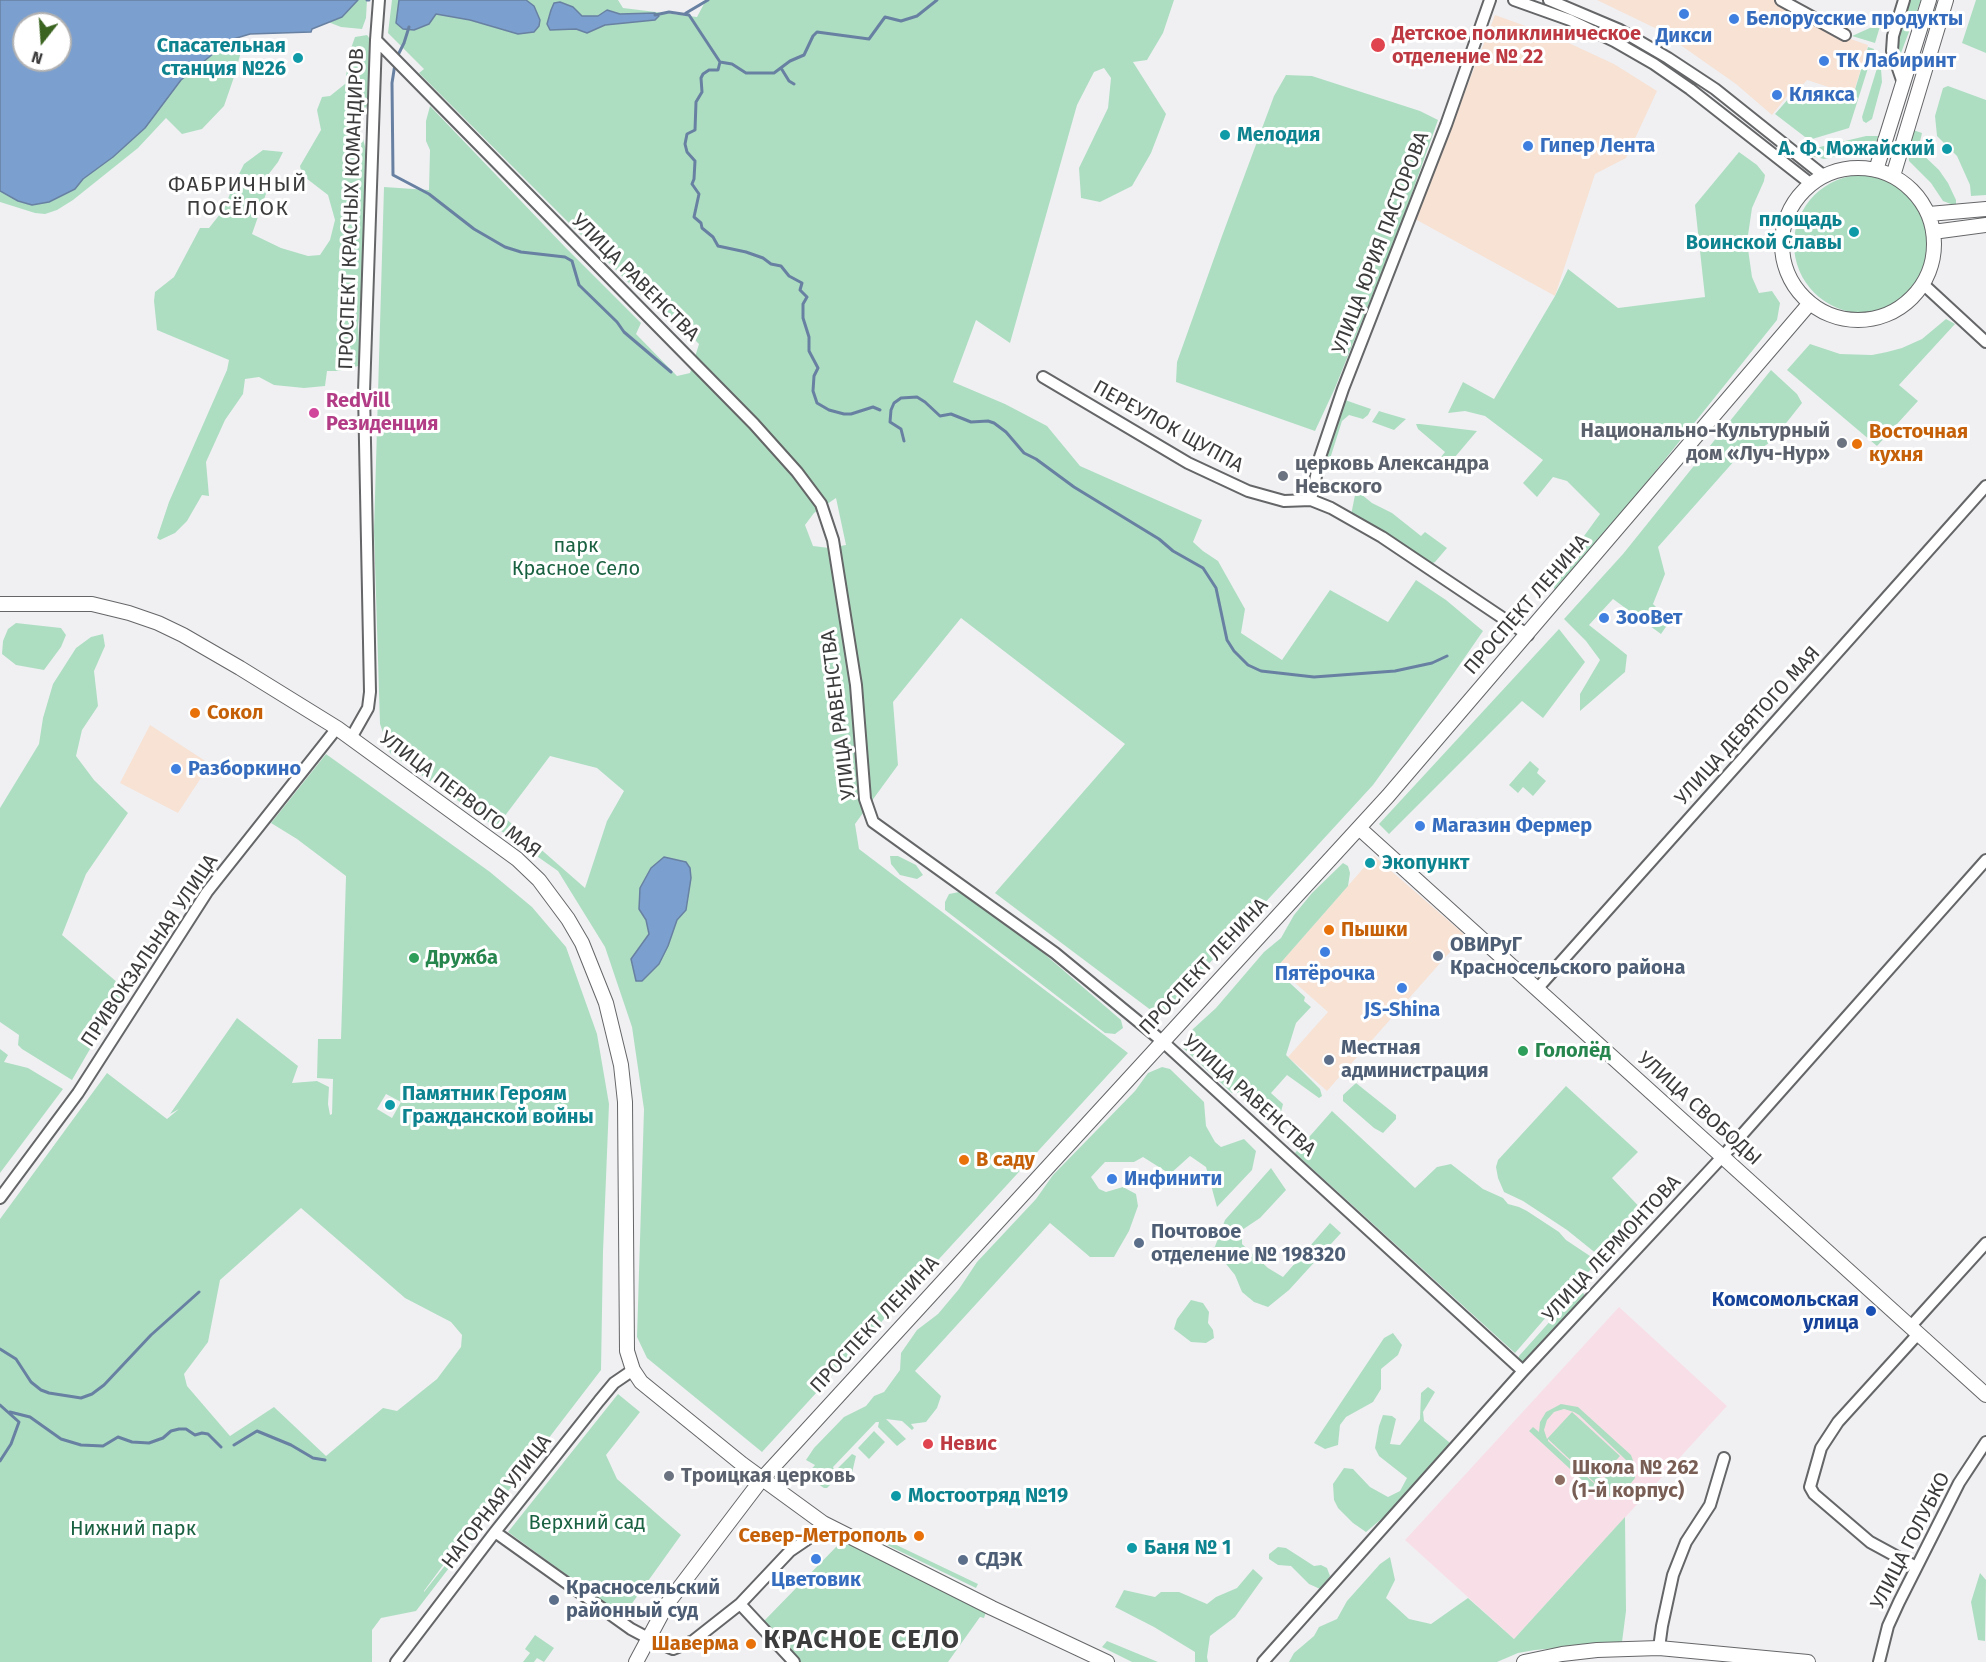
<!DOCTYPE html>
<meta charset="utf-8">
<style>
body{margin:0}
#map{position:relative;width:1986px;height:1662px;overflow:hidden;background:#f0f0f3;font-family:"Fira Sans",sans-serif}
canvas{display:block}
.north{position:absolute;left:12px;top:12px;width:60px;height:60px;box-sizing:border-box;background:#fff;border:2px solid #b1b1b1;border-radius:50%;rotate:197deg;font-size:16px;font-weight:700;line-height:24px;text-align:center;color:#3c3c3d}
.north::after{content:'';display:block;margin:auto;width:21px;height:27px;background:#3b6420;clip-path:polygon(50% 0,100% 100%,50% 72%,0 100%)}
</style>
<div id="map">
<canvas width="1986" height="1662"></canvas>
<div class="north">N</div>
</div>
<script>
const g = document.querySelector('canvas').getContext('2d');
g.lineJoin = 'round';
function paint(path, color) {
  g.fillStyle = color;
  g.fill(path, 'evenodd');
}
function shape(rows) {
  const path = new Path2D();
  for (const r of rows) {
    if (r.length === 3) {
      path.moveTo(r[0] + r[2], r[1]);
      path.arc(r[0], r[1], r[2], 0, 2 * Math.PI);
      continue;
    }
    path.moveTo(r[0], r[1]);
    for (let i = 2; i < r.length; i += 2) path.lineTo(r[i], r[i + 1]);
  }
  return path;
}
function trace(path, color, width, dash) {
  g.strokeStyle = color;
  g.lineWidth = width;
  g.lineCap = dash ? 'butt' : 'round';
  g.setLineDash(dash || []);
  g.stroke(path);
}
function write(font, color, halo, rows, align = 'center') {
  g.font = font + ' "Fira Sans",sans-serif';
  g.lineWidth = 6;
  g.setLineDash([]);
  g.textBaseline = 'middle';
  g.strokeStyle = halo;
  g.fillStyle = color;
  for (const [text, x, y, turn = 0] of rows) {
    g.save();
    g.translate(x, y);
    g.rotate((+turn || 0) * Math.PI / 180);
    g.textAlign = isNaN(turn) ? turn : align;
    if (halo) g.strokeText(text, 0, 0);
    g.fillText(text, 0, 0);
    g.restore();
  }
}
const commercial = shape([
 [1597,0,1775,0,1842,36,1868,45,1853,95,1807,80,1801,87,1796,85,1772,115,1736,84,1659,30],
 [1495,15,1556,37,1614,64,1657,91,1626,158,1595,174,1555,296,1415,219],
 [150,725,210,764,178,813,120,783],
 [1374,856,1465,935,1327,1091,1288,1057,1328,1012,1277,967]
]);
const education = shape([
 [1619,1307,1727,1406,1514,1639,1405,1540]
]);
const green = shape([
 [358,0,367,0,366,18,362,29,341,27,328,22,342,17],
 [392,0,618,0,623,8,697,17,706,0,1174,0,1163,33,1147,60,1133,62,1166,114,1151,153,1132,186,1100,202,1081,198,1079,168,1108,108,1111,78,1104,68,1094,72,1077,105,1010,343,976,320,953,382,1005,404,1047,426,1080,466,1202,520,1193,542,1203,551,1218,561,1245,609,1241,633,1282,660,1330,590,1388,622,1416,580,1446,600,1483,631,1454,673,1373,785,1160,1017,995,893,1125,744,961,618,893,702,898,765,855,824,859,849,1128,1053,762,1452,647,1358,637,1337,644,1109,632,1027,605,947,558,871,390,753,380,724,374,531,384,187,429,190,430,150,426,141,426,121,430,106,566,248,641,323,636,334,677,376,690,373,699,344,658,303,650,304,419,73,424,69,388,33],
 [836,498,846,545,829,548,813,546,805,525,814,513],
 [550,756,597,768,624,791,607,821,585,888,504,817],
 [1910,0,1921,0,1901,53,1899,52,1898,40],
 [1976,0,1986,0,1986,53,1962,43],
 [1881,23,1875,43,1852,36],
 [367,35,370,39,373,51,370,60,367,106,358,117,354,132,363,139,366,150,364,273,358,326,360,355,358,366,339,371,327,371,325,386,304,388,274,385,259,377,245,379,243,394,225,420,206,462,209,496,202,495,187,521,175,533,160,540,157,538,169,502,227,370,229,360,157,330,154,301,155,292,174,277,200,228,209,228,224,209,233,186,244,164,263,150,283,152,278,162,268,175,268,188,252,234,281,248,308,256,320,255,330,240,335,220,328,195,302,175,300,166,321,130,317,110,322,97,330,96,345,84,349,54,355,37],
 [230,40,241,52,233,80,224,106,202,129,182,134,166,118,138,148,73,200,57,210,45,214,35,213,0,202,0,191,18,201,75,189,83,179,113,157,145,128,181,80],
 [1868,47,1874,49,1849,128,1809,140,1775,114,1796,90,1807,98,1829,104,1836,100,1840,91,1853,96],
 [1878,65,1881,69,1882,82,1872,119,1866,123,1863,121,1862,117],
 [1286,75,1312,76,1420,111,1438,120,1401,224,1335,388,1315,431,1176,382,1177,362,1222,236,1274,96],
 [1948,86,1986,100,1986,195,1971,196,1970,185,1957,156,1937,136,1935,116,1943,88],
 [1913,130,1922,133,1918,150,1939,170,1948,183,1956,200,1956,206,1943,201,1931,183,1909,161,1908,148],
 [1866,136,1879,136,1875,144,1866,150,1824,159,1811,156,1807,150],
 [1739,152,1757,165,1765,175,1764,181,1752,208,1747,242,1752,277,1759,293,1772,291,1780,303,1777,320,1556,595,1552,580,1600,514,1567,481,1553,477,1537,497,1523,483,1543,460,1485,416,1465,411,1448,413,1463,382,1494,399,1555,296,1568,269,1618,308,1705,297,1695,205],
 [1863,244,69],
 [1946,319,1955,324,1899,385,1918,401,1877,446,1787,370,1810,344,1840,354,1872,355,1887,352,1902,348,1922,339],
 [1771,370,1797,394,1802,403,1772,441,1754,453,1743,451,1658,547,1665,574,1653,604,1670,621,1661,634,1613,599,1589,625,1627,655,1625,672,1580,711,1580,694,1600,660,1586,641,1564,619,1623,554],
 [1342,399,1371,409,1368,415,1363,419,1349,415,1342,421,1329,462,1322,460],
 [1379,411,1382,412,1406,419,1394,430,1372,422],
 [1416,424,1420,424,1477,431,1449,464,1441,457,1445,452,1418,429],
 [1356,490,1372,503,1392,513,1421,536,1425,532,1447,548,1435,562,1431,564,1351,515],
 [16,623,61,628,66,635,61,647,44,670,16,665,2,654,3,641,8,629],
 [1559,629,1585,662,1543,718,1522,701,1389,834,1379,824],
 [103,634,105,646,94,671,98,706,82,730,76,756,94,780,128,813,86,874,62,935,125,989,72,1080,22,1049,18,1045,19,1035,0,1022,0,808,39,744,43,718,53,684,76,648,91,637],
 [326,754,490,872,532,907,566,947,597,1034,609,1104,603,1252,601,1370,416,1611,381,1618,372,1630,372,1662,0,1662,0,1219,107,1073,167,1119,179,1109,170,1114,237,1018,298,1066,292,1083,317,1081,329,1087,328,1104,330,1115,332,1114,333,1079,317,1078,318,1039,341,1039,346,876,297,839,271,823],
 [386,1094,401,1102,392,1118,377,1109],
 [301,1208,405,1298,451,1322,462,1335,461,1347,437,1379,397,1411,383,1408,326,1456,274,1407,230,1436,187,1386,184,1374,208,1342,220,1280],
 [486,1507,489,1510,424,1592,424,1591],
 [1530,761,1539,769,1537,773,1546,781,1533,796,1523,787,1518,793,1509,785],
 [890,856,898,856,916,865,923,875,917,879,900,875,891,864],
 [1343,863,1348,866,1350,873,1348,886,1277,967,1278,972,1305,997,1304,1001,1311,1007,1296,1023,1286,1055,1320,1089,1322,1096,1319,1098,1287,1075,1271,1093,1283,1104,1281,1112,1275,1119,1267,1124,1255,1109,1235,1091,1232,1093,1182,1047,1188,1040,1187,1037,1193,1029,1216,1008,1264,952,1281,938,1294,915,1312,893],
 [959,892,1041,951,1121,1020,1123,1028,1115,1034,1105,1033,945,910,945,902,949,894],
 [0,1049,8,1055,4,1062,28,1068,63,1089,0,1173],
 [1162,1067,1170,1069,1204,1102,1206,1126,1215,1142,1221,1147,1244,1139,1256,1151,1252,1170,1217,1207,1206,1167,1190,1156,1170,1174,1143,1157,1134,1162,1105,1162,1091,1177,1099,1189,1106,1192,1123,1187,1136,1194,1138,1206,1129,1231,1114,1257,1090,1257,1050,1223,915,1371,941,1396,937,1408,926,1422,911,1424,914,1428,912,1430,902,1421,886,1419,906,1439,897,1446,878,1427,879,1422,876,1422,833,1467,837,1478,827,1488,824,1488,808,1477,807,1474,815,1465,806,1460,814,1448,844,1417,866,1406,874,1396,884,1392,900,1370,901,1353,917,1330,938,1314,959,1289,977,1262,1036,1199,1053,1175,1135,1091,1148,1073],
 [1356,1083,1396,1115,1396,1119,1383,1133,1374,1128,1343,1101,1343,1095],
 [1566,1086,1638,1152,1612,1178,1648,1216,1603,1259,1567,1230,1523,1201,1504,1192,1498,1178,1496,1167,1498,1160],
 [1332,1111,1415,1188,1437,1167,1451,1164,1483,1189,1503,1198,1508,1204,1519,1207,1527,1211,1559,1232,1566,1240,1599,1262,1574,1285,1515,1353,1295,1153],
 [1271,1168,1286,1190,1260,1218,1242,1230,1242,1244,1268,1268,1283,1277,1330,1223,1341,1233,1289,1290,1268,1307,1254,1302,1242,1292,1235,1275,1214,1249,1225,1220],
 [1582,1292,1584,1294,1584,1299,1525,1362,1518,1360,1519,1356,1569,1300,1577,1293],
 [1191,1300,1203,1303,1209,1312,1208,1323,1213,1330,1214,1338,1206,1343,1191,1342,1174,1329,1177,1319],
 [1393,1333,1402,1345,1398,1355,1381,1369,1381,1389,1373,1402,1346,1417,1340,1425,1338,1445,1325,1449,1314,1443,1384,1338],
 [1428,1387,1435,1392,1423,1412,1424,1421,1450,1443,1425,1473,1385,1516,1366,1532,1353,1523,1338,1508,1334,1500,1333,1484,1344,1468,1353,1469,1370,1487,1388,1497,1400,1491,1407,1478,1379,1456,1375,1448,1379,1426,1383,1415,1392,1416,1396,1419,1390,1444,1400,1445,1420,1419,1421,1393],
 [618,1394,640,1412,606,1455,617,1479,681,1535,623,1616,508,1532],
 [1561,1404,1578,1407,1631,1455,1635,1466,1635,1478,1624,1492,1608,1497,1596,1493,1529,1431,1533,1427,1539,1432,1540,1422,1546,1412],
 [1564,1409,1574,1412,1579,1415,1626,1460,1629,1469,1620,1461,1601,1482,1610,1491,1596,1485,1548,1441,1548,1439,1595,1483,1620,1456,1572,1412,1547,1439,1544,1430,1547,1420,1554,1412],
 [874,1431,885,1442,869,1459,858,1448],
 [852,1454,856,1456,851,1477,845,1483,838,1468],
 [1625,1517,1626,1611,1622,1642,1535,1650,1518,1653,1497,1662,1289,1662,1294,1653,1314,1636,1319,1627,1337,1619,1347,1601,1380,1564,1390,1557,1395,1580,1386,1598,1409,1619,1431,1624,1468,1598,1514,1639],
 [863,1529,978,1584,976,1588,862,1533],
 [840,1540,979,1606,986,1612,984,1618,980,1617,948,1662,801,1662,764,1621,837,1546],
 [1278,1547,1286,1548,1314,1566,1321,1565,1327,1568,1330,1576,1320,1589,1309,1584,1291,1566,1278,1565,1269,1559,1269,1554],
 [1253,1569,1263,1578,1235,1617,1210,1636,1207,1657,1208,1662,1195,1662,1195,1652,1154,1627,1115,1607,1124,1590,1155,1597,1161,1592,1179,1592,1207,1604,1216,1597,1237,1588],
 [1980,1573,1986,1580,1985,1641,1978,1640,1971,1602],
 [535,1635,554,1648,544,1662,537,1658,534,1662,523,1662,530,1653,525,1649],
 [1107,1641,1158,1662,1132,1662,1102,1647]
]);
const water = shape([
 [0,0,358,0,342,17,312,29,311,32,250,34,230,40,181,80,145,128,113,157,83,179,75,189,49,202,32,205,18,201,0,191,0,0],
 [24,24,60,24,60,60,24,60,24,24],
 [399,0,526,0,534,6,540,20,539,26,534,32,518,34,470,20,436,14,429,24,414,30,403,29,396,23,399,0],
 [560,2,573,7,582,16,598,16,607,10,620,14,655,13,659,16,655,20,605,25,587,33,576,29,550,30,547,24,551,10,554,3,560,2],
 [664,857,686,862,690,868,691,878,686,910,677,920,668,946,659,964,642,981,636,981,631,959,649,934,646,920,639,909,640,888,651,868,664,857]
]);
const stream = shape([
 [367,0,369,0],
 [686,13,708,0],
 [655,15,669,12,689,15,720,62,718,70,709,70,703,74,701,78,702,92,696,102,695,130,687,134,685,144,687,152,695,161,694,179,692,184,699,194,694,217,701,223,702,228,713,237,718,246,746,252,763,258,771,264,781,266,789,276,802,283,800,290,807,297,803,304,803,318,809,337,809,351,818,368,814,376,813,391,817,403,829,410,844,414,851,414,873,407,880,410],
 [399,53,404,43,409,27],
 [720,62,732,64,746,73,774,73,790,61,804,55,813,36,817,32,869,39,885,17,901,21,917,16,937,0],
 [395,64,392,83,393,175,429,194,474,229,505,247,521,252,565,257,572,261,579,285,617,322,624,332,671,372],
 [781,68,789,81,794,84],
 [904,441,901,429,890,422,891,410,894,403,901,398,917,397,925,402,940,416,951,414,971,422,988,421,994,423,1006,432,1024,453,1036,459,1074,487,1159,539,1173,551,1203,568,1216,588,1227,640,1234,651,1248,665,1261,671,1314,677,1395,671,1432,663,1447,656],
 [0,1349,16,1359,31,1382,41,1390,49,1393,81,1398,92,1394,104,1385,151,1335,199,1292],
 [0,1405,19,1422,11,1444,0,1461],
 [10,1412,30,1417,61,1439,81,1445,103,1446,118,1437,132,1442,149,1443,163,1438,171,1431,179,1429,186,1429,195,1435,202,1433,208,1434,221,1447],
 [234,1445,257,1431,291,1445,313,1458,325,1460]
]);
const minor = shape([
 [1514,0,1570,20,1614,41,1654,64,1690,89,1811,184],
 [1549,0,1620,30,1668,58,1715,89,1824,176],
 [1781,0,1845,35],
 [376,40,754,424,797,472,821,504,833,540,856,685,865,799,873,822,1055,953,1162,1041,1523,1371],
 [1903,83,1892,51,1893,36,1904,0],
 [1923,284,1986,342],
 [1043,377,1188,463,1248,491,1284,501,1311,500,1331,508,1382,537,1528,635],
 [1311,500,1320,457,1343,389,1446,125,1490,0],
 [351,738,368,708,370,692,364,392,376,40,379,0],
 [1537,989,1986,486],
 [0,1198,78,1093,207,892,337,728],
 [1910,1327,1986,1243],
 [495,1532,631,1629,648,1638,673,1649,693,1641,740,1604,794,1662],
 [1916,1567,1870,1542,1814,1494,1810,1487,1821,1448,1838,1422,1918,1334],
 [740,1604,790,1551,815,1534,823,1523],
 [1659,1648,1662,1626,1673,1575,1686,1542,1710,1505,1724,1458],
 [396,1662,495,1532,599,1401,614,1383,633,1370],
 [1263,1662,1523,1371,1723,1156,1986,860],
 [1879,1662,1888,1626,1899,1602,1959,1483,1986,1442]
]);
const major = shape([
 [1858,244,76],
 [1876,170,1929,0],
 [1893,176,1946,0],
 [1929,214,1986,209],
 [1933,232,1986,225],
 [0,604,92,604,129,613,158,623,183,635,240,668,337,728,517,859,539,880,568,919,582,943,606,1003,621,1065,625,1102,627,1351,633,1370,641,1382,742,1464,823,1523,992,1608,1107,1662],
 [1359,828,1986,1395],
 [636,1662,667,1604,762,1479,1388,796,1810,303],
 [1524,1662,1562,1654,1597,1650,1659,1648,1808,1662]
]);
const markers = [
 [1684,14,6,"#3f7fe0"],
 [1734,19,6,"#3f7fe0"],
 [1378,45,8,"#e0444e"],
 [298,58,6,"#0f9aa8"],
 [1824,61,6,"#3f7fe0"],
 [1777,95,6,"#3f7fe0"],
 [1225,135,6,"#0f9aa8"],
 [1528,146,6,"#3f7fe0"],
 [1947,149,6,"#0f9aa8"],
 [1854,232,6,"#0f9aa8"],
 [314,413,6,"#d1479c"],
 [1842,443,6,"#6b7280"],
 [1857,444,6,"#e8710a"],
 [1283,476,6,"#6b7280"],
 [1604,618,6,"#3f7fe0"],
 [195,713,6,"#e8710a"],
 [176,769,6,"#3f7fe0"],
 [1420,826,6,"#3f7fe0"],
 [1370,863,6,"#0f9aa8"],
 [1329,930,6,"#e8710a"],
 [1325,952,6,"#3f7fe0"],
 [1438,956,6,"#5c6f8a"],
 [414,958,6,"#2e9e5b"],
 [1402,988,6,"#3f7fe0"],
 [1523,1051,6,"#2e9e5b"],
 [1329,1060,6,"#5c6f8a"],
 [390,1105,6,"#0f9aa8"],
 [964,1160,6,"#e8710a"],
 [1112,1179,6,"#3f7fe0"],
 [1139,1243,6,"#5c6f8a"],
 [1871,1311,6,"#1a4fb4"],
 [928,1444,6,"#e0444e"],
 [669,1476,6,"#6b7280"],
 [1560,1480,6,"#8d6e63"],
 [896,1496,6,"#0f9aa8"],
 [919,1536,6,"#e8710a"],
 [1132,1548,6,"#0f9aa8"],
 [816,1559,6,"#3f7fe0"],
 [963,1560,6,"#5c6f8a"],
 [554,1600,6,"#5c6f8a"],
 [751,1644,6,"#e8710a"]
];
const shopNames = [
 ["Белорусские продукты",1746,19],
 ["Дикси",1684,36,"center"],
 ["ТК Лабиринт",1836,61],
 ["Клякса",1789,95],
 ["Гипер Лента",1540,146],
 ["ЗооВет",1616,618],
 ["Разборкино",188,769],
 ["Магазин Фермер",1432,826],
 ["Пятёрочка",1325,974,"center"],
 ["JS-Shina",1402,1010,"center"],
 ["Инфинити",1124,1179],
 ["Цветовик",816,1580,"center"]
];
const healthNames = [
 ["Детское поликлиническое",1392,34],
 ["отделение № 22",1392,57],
 ["Невис",940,1444]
];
const cultureNames = [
 ["Спасательная",286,46,"right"],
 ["станция №26",286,69,"right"],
 ["Мелодия",1237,135],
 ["А. Ф. Можайский",1935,149,"right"],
 ["площадь",1842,220,"right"],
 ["Воинской Славы",1842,243,"right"],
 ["Экопункт",1382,863],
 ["Памятник Героям",402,1094],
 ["Гражданской войны",402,1117],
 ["Мостоотряд №19",908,1496],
 ["Баня № 1",1144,1548]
];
const streetNames = [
 ["ПРОСПЕКТ КРАСНЫХ КОМАНДИРОВ",352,209,-88],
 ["УЛИЦА ЮРИЯ ПАСТОРОВА",1381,243,-69],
 ["УЛИЦА РАВЕНСТВА",635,278,45],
 ["ПЕРЕУЛОК ЩУППА",1168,427,29],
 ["ПРОСПЕКТ ЛЕНИНА",1527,605,-49],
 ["УЛИЦА РАВЕНСТВА",839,715,-97],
 ["УЛИЦА ДЕВЯТОГО МАЯ",1748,726,-48],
 ["УЛИЦА ПЕРВОГО МАЯ",460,795,37],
 ["ПРИВОКЗАЛЬНАЯ УЛИЦА",150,951,-56],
 ["ПРОСПЕКТ ЛЕНИНА",1204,967,-47],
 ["УЛИЦА РАВЕНСТВА",1249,1096,42],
 ["УЛИЦА СВОБОДЫ",1699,1109,42],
 ["УЛИЦА ЛЕРМОНТОВА",1612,1249,-47],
 ["ПРОСПЕКТ ЛЕНИНА",875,1325,-47],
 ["НАГОРНАЯ УЛИЦА",497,1502,-52],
 ["УЛИЦА ГОЛУБКО",1911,1541,-63]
];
const hotelNames = [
 ["RedVill",326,401],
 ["Резиденция",326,424]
];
const worshipNames = [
 ["Национально-Культурный",1830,431,"right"],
 ["дом «Луч-Нур»",1830,454,"right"],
 ["церковь Александра",1295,464],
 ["Невского",1295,487],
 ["Троицкая церковь",681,1476]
];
const foodNames = [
 ["Восточная",1869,432],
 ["кухня",1869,455],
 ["Сокол",207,713],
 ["Пышки",1341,930],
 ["В саду",976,1160],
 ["Север-Метрополь",907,1536,"right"],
 ["Шаверма",739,1644,"right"]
];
const parkNames = [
 ["парк",576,546],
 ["Красное Село",576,569],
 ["Верхний сад",587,1523],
 ["Нижний парк",133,1529]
];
const serviceNames = [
 ["ОВИРуГ",1450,945],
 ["Красносельского района",1450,968],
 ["Местная",1341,1048],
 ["администрация",1341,1071],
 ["Почтовое",1151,1232],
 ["отделение № 198320",1151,1255],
 ["СДЭК",975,1560],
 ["Красносельский",566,1588],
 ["районный суд",566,1611]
];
const leisureNames = [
 ["Дружба",426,958],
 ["Гололёд",1535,1051]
];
const transitNames = [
 ["Комсомольская",1859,1300],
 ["улица",1859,1323]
];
const educationNames = [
 ["Школа № 262",1572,1468],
 ["(1-й корпус)",1572,1491]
];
const neighbourhoodNames = [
 ["ФАБРИЧНЫЙ",238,185],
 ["ПОСЁЛОК",238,209]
];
const districtNames = [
 ["КРАСНОЕ СЕЛО",862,1641]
];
paint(commercial, '#f7e2d4');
paint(education, '#f8dfe7');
paint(green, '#aedec2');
paint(water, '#7b9fce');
trace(water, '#6881a2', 1.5);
trace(stream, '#6881a2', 3);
trace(minor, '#656668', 14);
trace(major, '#656668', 16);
trace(minor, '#fff', 10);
trace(major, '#fff', 14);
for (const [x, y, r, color] of markers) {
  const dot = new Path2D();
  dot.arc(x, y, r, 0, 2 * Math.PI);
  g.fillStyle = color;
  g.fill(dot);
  trace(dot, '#fff', 2);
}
write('bold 20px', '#366cbe', '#fff', shopNames, 'left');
write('bold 20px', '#be3a42', '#fff', healthNames, 'left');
write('bold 20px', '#0d838f', '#fff', cultureNames, 'left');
write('20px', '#3c3c3d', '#fff', streetNames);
write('bold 20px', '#b23c85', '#fff', hotelNames, 'left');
write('bold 20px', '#5b616d', '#fff', worshipNames, 'left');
write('bold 20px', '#c56008', '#fff', foodNames, 'left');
write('20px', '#196141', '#fff', parkNames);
write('bold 20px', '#4e5e75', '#fff', serviceNames, 'left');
write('bold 20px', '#27864d', '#fff', leisureNames, 'left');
write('bold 20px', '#164399', '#fff', transitNames, 'right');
write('bold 20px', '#785e54', '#fff', educationNames, 'left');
g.letterSpacing = '1.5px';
write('21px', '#3c3c3d', '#fff', neighbourhoodNames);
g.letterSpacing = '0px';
g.letterSpacing = '1.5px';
write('bold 26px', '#3c3c3d', '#fff', districtNames);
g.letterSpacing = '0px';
</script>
